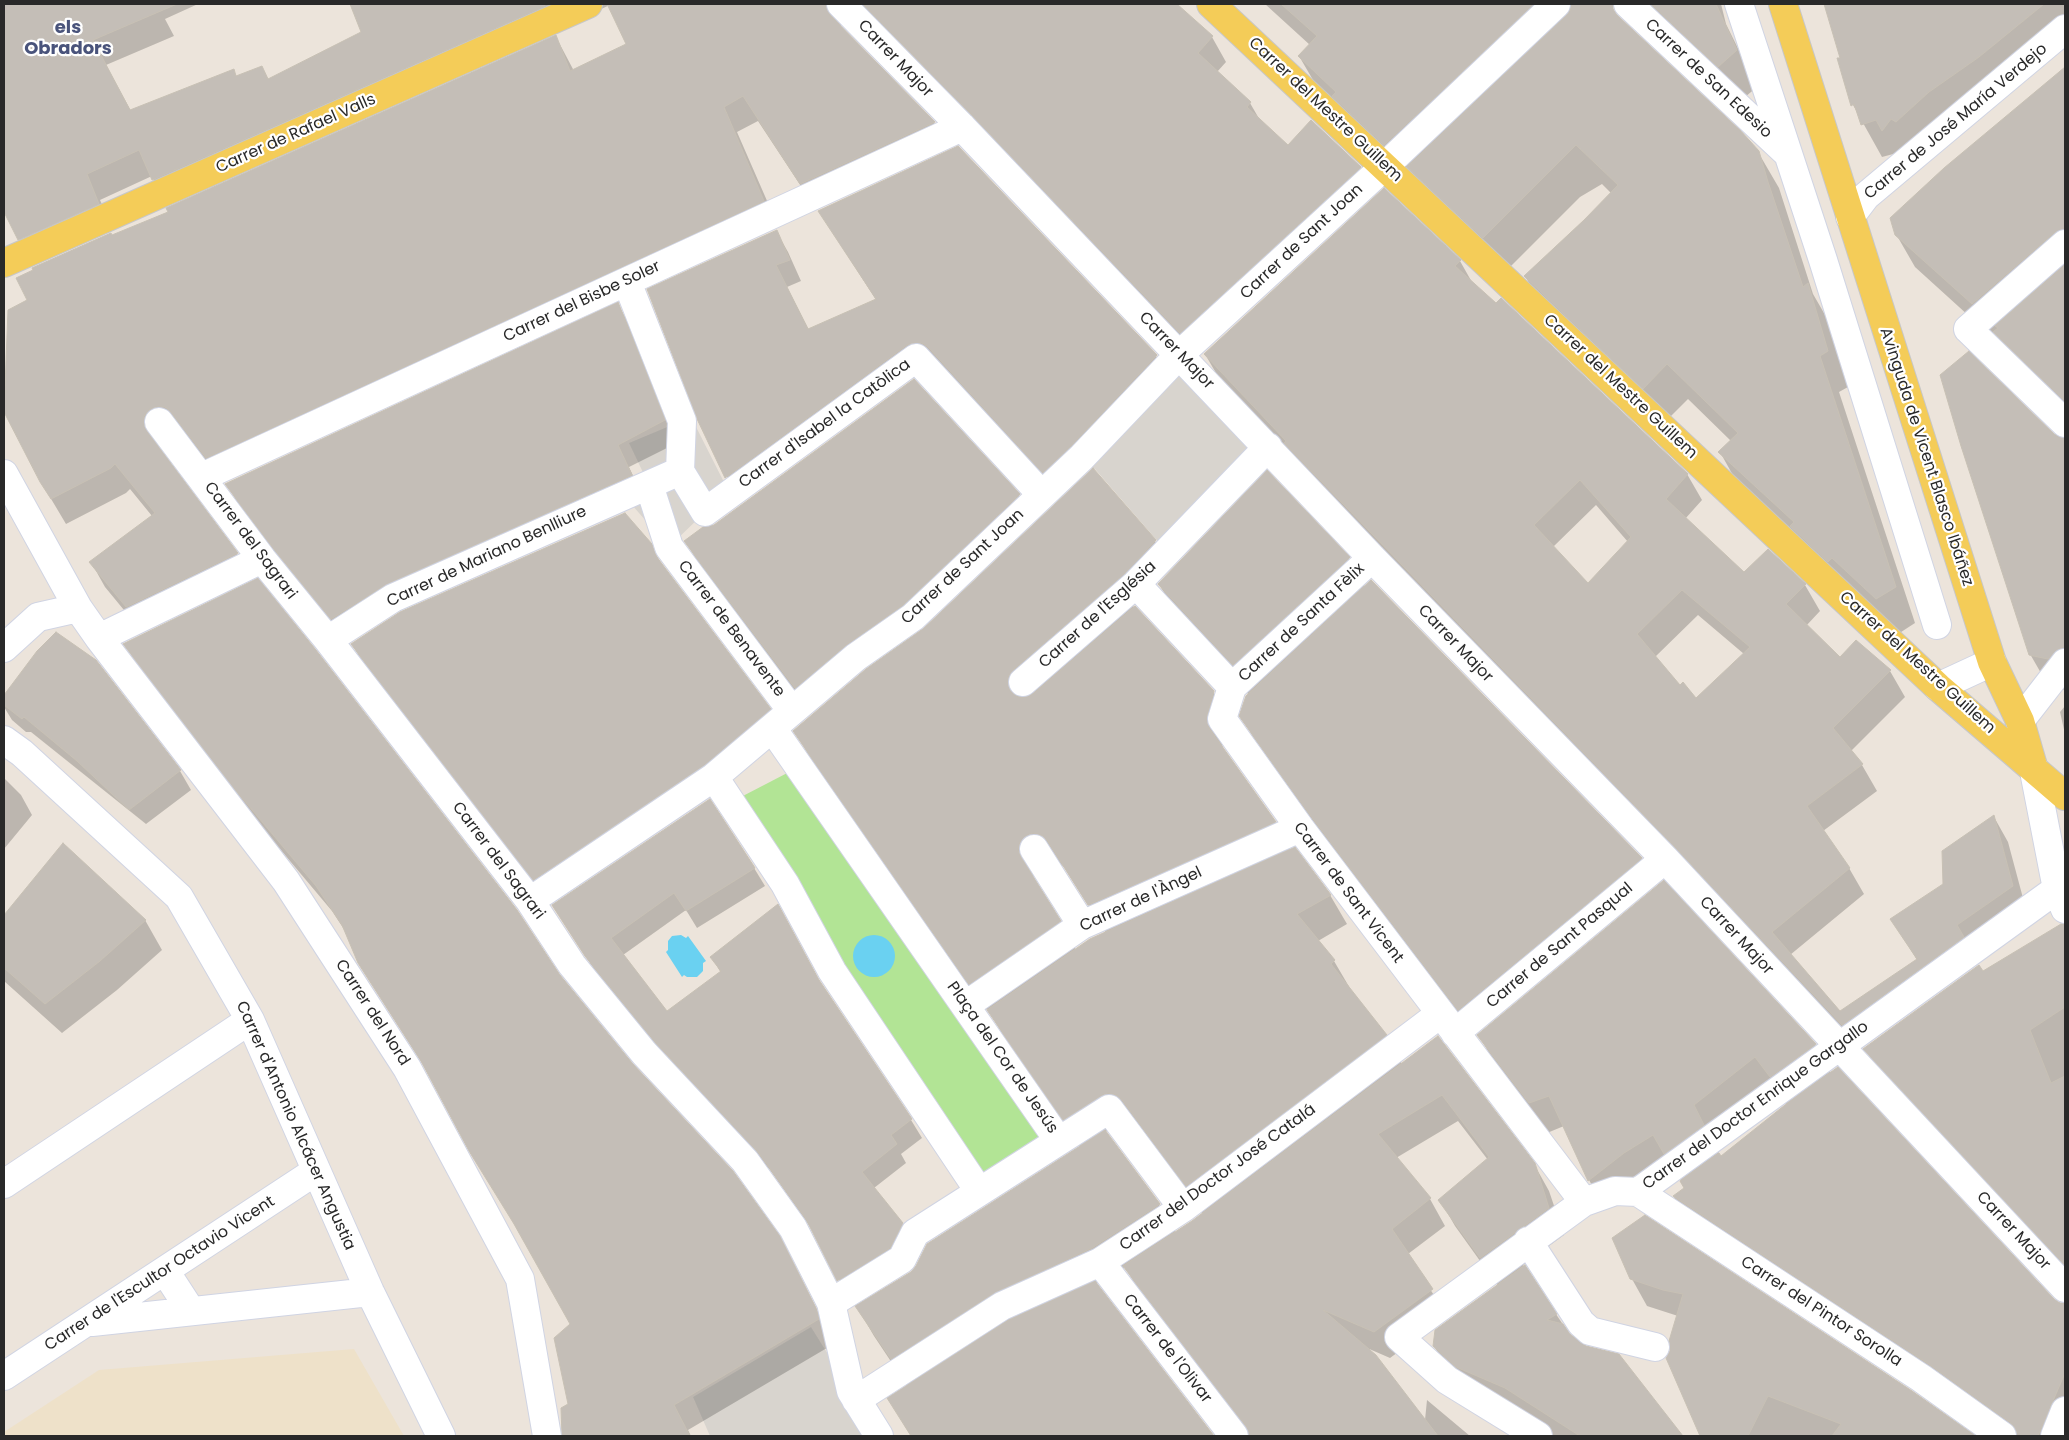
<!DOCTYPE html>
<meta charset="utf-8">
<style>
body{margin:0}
#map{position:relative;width:2069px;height:1440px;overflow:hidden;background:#ece4db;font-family:Poppins,sans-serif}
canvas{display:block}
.frame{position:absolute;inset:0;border:5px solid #292929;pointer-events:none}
</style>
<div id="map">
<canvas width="2069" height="1440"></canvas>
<div class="frame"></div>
</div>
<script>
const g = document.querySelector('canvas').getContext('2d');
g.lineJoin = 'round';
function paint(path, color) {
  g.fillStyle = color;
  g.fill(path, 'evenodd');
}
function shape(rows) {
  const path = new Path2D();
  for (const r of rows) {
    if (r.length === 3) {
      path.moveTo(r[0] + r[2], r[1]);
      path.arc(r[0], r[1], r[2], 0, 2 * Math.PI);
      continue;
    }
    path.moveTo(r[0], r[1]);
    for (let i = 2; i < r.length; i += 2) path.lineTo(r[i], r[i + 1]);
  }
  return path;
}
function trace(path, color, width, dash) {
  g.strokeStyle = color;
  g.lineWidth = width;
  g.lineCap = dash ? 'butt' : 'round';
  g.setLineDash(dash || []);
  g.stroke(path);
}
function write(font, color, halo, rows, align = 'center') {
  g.font = font + ' Poppins,sans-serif';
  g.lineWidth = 4.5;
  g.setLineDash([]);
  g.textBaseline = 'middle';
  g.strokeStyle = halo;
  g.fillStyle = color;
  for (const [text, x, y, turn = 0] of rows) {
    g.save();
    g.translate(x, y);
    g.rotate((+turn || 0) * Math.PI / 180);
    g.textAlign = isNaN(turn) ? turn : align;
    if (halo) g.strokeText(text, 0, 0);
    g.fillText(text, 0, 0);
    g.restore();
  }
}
const education = shape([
 [354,1349,404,1436,4,1436,4,1432,99,1370]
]);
const green = shape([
 [793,770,1048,1133,977,1178,739,798]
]);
const plaza = shape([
 [1181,359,1266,447,1167,552,1095,469,1091,469,1081,458],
 [691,417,730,494,705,512,669,547,624,496,649,485,629,443],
 [811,1327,879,1436,710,1436,693,1397]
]);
const water = shape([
 [874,956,21],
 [681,935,686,938,688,936,706,961,703,963,703,971,697,977,687,977,684,975,682,977,666,952,668,950,668,941,672,936]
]);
const shadow = shape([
 [4,4,198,4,165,19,174,36,106,65,131,111,233,71,237,77,261,67,269,80,362,33,352,6,361,4,1165,4,1168,6,1170,4,1175,4,1212,37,1226,62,1217,72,1250,103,1261,122,1288,147,1360,167,1375,193,1195,358,844,19,840,27,934,123,949,148,816,209,758,121,737,132,778,226,221,483,158,442,158,448,237,554,251,579,142,632,105,587,91,562,152,516,130,489,126,493,66,524,41,482,4,409,9,310,28,301,112,237,169,213,556,37,574,71,628,44,610,5,168,205,152,176,100,200,113,229,33,264,4,209,4,127,6,126,4,120],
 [1265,4,1605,4,1758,152,1779,188,1813,294,1828,320,1848,387,1839,392,1915,623,1898,634,1740,488,1720,452,1731,441,1688,399,1664,423,1546,312,1525,276,1612,194,1602,184,1580,197,1504,273,1429,202,1412,173,1405,180,1320,92,1299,56,1310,45],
 [1632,4,1721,4,1726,24,1757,87,1739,102],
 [1825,4,2065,4,2065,35,1897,153,1882,157,1853,105,1838,60,1842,59],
 [2065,68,2065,414,2013,364,1995,332,1991,336,1915,267,1896,234,1945,169],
 [958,147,1156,356,1169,377,1056,493,927,363,738,498,699,421,776,231,788,252,801,281,787,287,809,330,876,300,819,211],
 [1460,261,1473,284,1687,474,1702,500,1685,519,1744,574,1768,550,1805,585,1820,611,1806,626,1840,659,1890,671,1905,697,1851,751,1862,765,1877,791,1823,831,1849,868,1864,894,1790,955,1840,1013,1917,960,1892,920,1945,885,1994,817,2008,842,2027,913,1971,951,1978,964,1857,1051,1220,380,1205,354],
 [1596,505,1628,542,1588,585,1553,547],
 [1698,615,1744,654,1696,700,1680,686,1655,657],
 [618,304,630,326,677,443,629,467,643,497,399,605,345,640,288,571,239,506,227,484],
 [914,381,1019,495,1030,515,807,707,697,561,686,542,715,526],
 [2053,435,2065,439,2065,690,2049,687,2030,654],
 [1093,470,1155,541,1171,568,1133,606,1213,692,1229,719,1222,743,1223,749,1275,822,1291,850,1330,895,1347,924,1318,941,1334,961,1351,990,1386,1035,1402,1064,1534,1164,1549,1191,1564,1235,1523,1265,1570,1335,1585,1347,1618,1355,1682,1436,1554,1436,1521,1414,1450,1373,1434,1346,1498,1286,1455,1226,1440,1200,1488,1160,1458,1121,1396,1158,1430,1199,1445,1226,1408,1254,1447,1316,1390,1358,1367,1348,1425,1420,1427,1400,1470,1436,1250,1436,1140,1293,1125,1267,1096,1284,1213,1436,911,1436,904,1425,908,1387,874,1336,857,1307,911,1273,1080,1147,1005,1039,988,1009,985,1010,810,758,795,731,925,629],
 [1058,862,1064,867,1106,933,1076,950,1033,878,1035,870],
 [1118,1124,1140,1129,1203,1214,1176,1233,1159,1205,1105,1132],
 [651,545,664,569,770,709,783,732,547,902,365,667,352,644],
 [1349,558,1365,587,1641,859,1653,879,1471,1030,1326,840,1253,737,1241,716,1249,695,1181,622,1159,584],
 [125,644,559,976,632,1064,779,1237,830,1335,832,1345,688,1430,691,1436,563,1436,570,1404,571,1324,430,1076,359,963,347,934,332,911,248,811,139,669],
 [38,652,180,771,191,790,146,824,31,732,26,732,12,720,4,707,4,697],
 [2065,706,2065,734,2060,712],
 [4,778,21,795,32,815,4,849],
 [64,845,145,920,162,950,117,990,62,1033,4,981,4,916],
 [754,868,765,886,697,928,686,910,623,955,667,1013,721,973,712,958,822,986,911,1120,922,1138,901,1154,906,1163,874,1188,902,1224,913,1243,849,1298,813,1231,770,1170,668,1061,597,974,553,906],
 [1664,882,1815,1045,1831,1073,2053,1300,2061,1304,2065,1304,2065,1432,2064,1436,2009,1436,1690,1223,1674,1197,1686,1189,1671,1164,1641,1183,1606,1210,1589,1180,1564,1126,1547,1133,1496,1066,1479,1035],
 [1773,1087,1787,1105,1721,1157,1710,1136],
 [2062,925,2065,925,2065,1274,1880,1075,1865,1049],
 [1613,1238,1911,1392,1973,1436,1702,1436,1667,1358,1671,1351,1678,1316,1647,1306,1632,1279]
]);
const building = shape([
 [4,4,177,4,93,40,130,110,234,69,236,76,262,66,268,79,361,32,350,4,544,4,545,6,152,180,139,150,87,174,99,204,18,240,4,212,4,4],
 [607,4,826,4,830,15,935,122,800,184,743,96,724,107,764,201,206,458,171,412,165,407,157,407,150,409,144,416,144,424,147,431,238,553,126,607,89,562,155,513,115,464,111,468,51,499,40,482,4,412,8,310,27,300,16,278,33,270,32,268,111,233,112,235,168,212,166,208,556,35,570,71,626,44,607,4],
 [863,4,1177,4,1213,36,1198,53,1251,102,1247,107,1288,145,1311,120,1361,167,1180,333,973,116,863,4],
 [1281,4,1534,4,1384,145,1332,96,1336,92,1298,56,1317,36,1281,4],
 [1571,4,1613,4,1613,9,1617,15,1740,130,1759,151,1768,182,1803,287,1808,283,1828,351,1820,356,1896,587,1876,599,1832,558,1828,562,1790,526,1794,522,1718,452,1738,433,1667,364,1643,389,1524,276,1584,220,1618,185,1576,145,1483,238,1407,167,1567,15,1571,9,1571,4],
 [1651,4,1716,4,1737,50,1718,67,1651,4],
 [1824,4,2044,4,1979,57,1929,92,1896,122,1891,119,1882,131,1876,120,1861,125,1854,104,1851,106,1837,58,1840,58,1824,4],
 [2065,67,2065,229,2055,232,1972,304,1895,235,1890,218,1944,168,2065,67],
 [958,146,1157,355,1070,447,1043,473,928,347,922,343,914,343,907,345,725,478,698,421,647,289,777,230,790,260,776,265,808,329,876,299,818,211,958,146],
 [1384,188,1461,260,1455,266,1496,303,1501,298,1688,474,1666,499,1744,572,1768,549,1806,584,1786,604,1840,657,1856,640,1891,670,1833,728,1863,764,1807,806,1850,868,1772,932,1840,1011,1917,959,1890,919,1943,884,1942,851,1994,815,2013,886,1957,925,1964,937,1842,1025,1676,848,1284,443,1286,441,1204,354,1384,188],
 [1580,480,1631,537,1588,583,1534,525,1580,480],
 [1682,590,1750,647,1696,698,1683,682,1680,685,1637,634,1682,590],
 [2065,265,2065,401,1993,332,1998,328,1995,326,2065,265],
 [618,302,665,420,618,445,632,475,387,584,331,619,274,549,225,484,618,302],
 [1969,351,2054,434,2065,438,2065,648,2059,649,2048,659,2029,655,1961,446,1940,375,1969,351],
 [914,379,1020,494,903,605,846,645,795,688,684,541,703,527,714,525,914,379],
 [1093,468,1156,540,1125,573,1013,670,1008,677,1008,684,1011,692,1018,697,1026,697,1033,694,1135,606,1214,691,1207,715,1209,728,1276,822,1088,905,1047,840,1041,835,1033,833,1026,836,1020,842,1018,850,1021,857,1061,921,969,984,793,731,866,669,924,628,1093,468],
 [1267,470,1350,557,1233,665,1158,584,1267,470],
 [625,513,652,544,656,556,771,709,705,765,533,880,351,644,400,612,625,513],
 [258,578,316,650,517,910,560,975,633,1064,733,1171,780,1236,816,1308,819,1319,674,1405,690,1436,562,1436,561,1408,568,1404,554,1338,570,1324,514,1224,469,1151,421,1061,358,963,342,925,316,886,232,786,123,644,258,578],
 [1371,580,1642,858,1458,1010,1313,819,1239,716,1246,696,1371,580],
 [56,632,96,660,181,770,129,810,77,761,24,717,22,719,4,705,4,695,37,651,56,632],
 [710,799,755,868,686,911,674,893,611,938,667,1011,721,971,710,957,778,904,819,980,912,1119,891,1135,897,1144,862,1172,903,1223,890,1248,837,1281,806,1219,758,1152,656,1043,585,956,552,905,710,799],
 [63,843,146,920,100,961,45,1004,4,968,4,915,63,843],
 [1295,847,1331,895,1297,914,1335,960,1331,964,1387,1035,1186,1186,1122,1100,1116,1095,1108,1093,1101,1096,1063,1120,987,1010,1090,939,1295,847],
 [1664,880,1816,1044,1770,1077,1755,1057,1694,1105,1704,1125,1664,1154,1653,1135,1624,1153,1588,1181,1549,1096,1529,1103,1477,1035,1664,880],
 [2061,924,2065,924,2065,1007,2030,1030,2051,1083,2065,1076,2065,1265,1863,1049,1979,965,1983,971,2061,924],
 [1438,1036,1535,1163,1549,1208,1480,1258,1438,1200,1489,1157,1442,1095,1378,1134,1431,1198,1392,1229,1433,1289,1374,1332,1323,1310,1376,1355,1438,1436,1249,1436,1246,1426,1123,1266,1192,1221,1438,1036],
 [1838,1067,2054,1299,2060,1303,2065,1303,2065,1373,2038,1436,2017,1436,2016,1429,2011,1423,1930,1365,1673,1196,1684,1188,1680,1181,1719,1153,1721,1156,1785,1105,1838,1067],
 [1105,1130,1160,1204,1092,1248,994,1293,891,1359,855,1306,911,1272,916,1266,927,1244,1105,1130],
 [1645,1215,1912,1391,1976,1436,1832,1436,1841,1424,1768,1396,1748,1436,1700,1436,1666,1358,1670,1351,1669,1341,1683,1294,1663,1290,1630,1279,1612,1238,1645,1215],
 [1525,1265,1557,1314,1547,1320,1563,1324,1570,1334,1586,1346,1619,1354,1683,1436,1580,1436,1505,1388,1456,1367,1433,1346,1435,1330,1525,1265],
 [1095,1281,1214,1436,911,1436,887,1398,1009,1320,1095,1281]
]);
const minor = shape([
 [841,4,962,127,1372,558,1665,859,2065,1288],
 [1628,4,1787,153],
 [1739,4,1823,260,1937,625],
 [1850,217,1866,196,2065,29],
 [2065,244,1968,329,2065,423],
 [627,282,682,421,680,471],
 [159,422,262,559,328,640,530,901,572,965,644,1053,745,1161,793,1228,831,1303,851,1391,879,1436],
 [4,474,78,608,99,638,286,881,407,1068,520,1279,547,1436],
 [202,477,962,127],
 [649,485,669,547,792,711],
 [1136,584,1232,687,1222,719,1300,828,1584,1202],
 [99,638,262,559],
 [328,640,393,598,680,471,705,512,916,358,1042,495],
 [4,648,38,617,78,608],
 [1023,682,1136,584,1268,447],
 [1232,687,1372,558],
 [1938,687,1992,662],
 [2020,721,2065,663],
 [772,728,1059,1141],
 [4,740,22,753,179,897,250,1020,370,1292,441,1436],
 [2033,766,2057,889,2065,909],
 [714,777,785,884,832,971,979,1191],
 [1034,849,1082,925],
 [530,901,714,777,856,657,913,617,1081,458,1179,355,1385,166,1556,4],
 [966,1005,1082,925,1300,828],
 [1455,1033,1665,859],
 [4,1184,250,1020],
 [1638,1192,1921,1378,2002,1436],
 [1528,1241,1581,1323,1590,1331,1655,1347],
 [1100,1262,1234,1436],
 [165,1271,191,1311],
 [831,1303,902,1259,915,1233,1109,1109,1183,1208],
 [92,1322,370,1292],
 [4,1376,316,1171],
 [856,1400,1002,1306,1100,1262,1183,1208,1440,1014],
 [1538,1436,1447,1380,1399,1337,1584,1202,1615,1191,1638,1192,2057,889],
 [2055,1436,2065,1411]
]);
const major = shape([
 [1211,4,1938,687,2065,796],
 [1783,4,1992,662,2020,721,2033,766],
 [4,263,588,4]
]);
const streetNames = [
 ["Carrer Major",895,59,46],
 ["Carrer de San Edesio",1708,79,43],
 ["Carrer del Mestre Guillem",1325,110,43],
 ["Carrer de José María Verdejo",1956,122,-40],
 ["Carrer de Rafael Valls",296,134,-24],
 ["Carrer de Sant Joan",1302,242,-43],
 ["Carrer del Bisbe Soler",582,302,-25],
 ["Carrer Major",1176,351,46],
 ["Carrer del Mestre Guillem",1620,387,43],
 ["Carrer d'Isabel la Catòlica",825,424,-36],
 ["Avinguda de Vicent Blasco Ibáñez",1926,457,72],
 ["Carrer del Sagrari",250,541,53],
 ["Carrer de Mariano Benlliure",487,557,-25],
 ["Carrer de Sant Joan",963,567,-43],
 ["Carrer de l'Església",1098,615,-42],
 ["Carrer de Santa Fèlix",1302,623,-43],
 ["Carrer de Benavente",731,629,53],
 ["Carrer Major",1455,644,46],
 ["Carrer del Mestre Guillem",1917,663,42],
 ["Carrer del Sagrari",498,861,53],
 ["Carrer de Sant Vicent",1348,893,53],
 ["Carrer de l'Àngel",1141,900,-25],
 ["Carrer Major",1736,936,47],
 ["Carrer de Sant Pasqual",1560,946,-40],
 ["Carrer del Nord",372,1013,57],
 ["Plaça del Cor de Jesús",1002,1058,55],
 ["Carrer del Doctor Enrique Gargallo",1756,1106,-36],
 ["Carrer d'Antonio Alcácer Angustia",295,1126,66],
 ["Carrer del Doctor José Catalá",1218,1178,-36],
 ["Carrer Major",2013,1231,47],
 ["Carrer de l'Escultor Octavio Vicent",160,1274,-33],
 ["Carrer del Pintor Sorolla",1821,1312,33],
 ["Carrer de l'Olivar",1167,1349,52]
];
const neighbourhoodNames = [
 ["els",68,28],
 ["Obradors",68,49]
];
paint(education, '#eee1c9');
paint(green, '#b2e495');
paint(plaza, '#d8d4ce');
paint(water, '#6ad1f1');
paint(shadow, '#0003');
paint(building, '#c4beb7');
trace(building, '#c7c0b4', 1);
trace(minor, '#d0d4e3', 30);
trace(major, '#c7c7c7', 30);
trace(minor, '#fff', 28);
trace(major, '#f4cc58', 28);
write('16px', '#292929', '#fff', streetNames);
write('bold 18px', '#49537b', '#fff', neighbourhoodNames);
</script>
